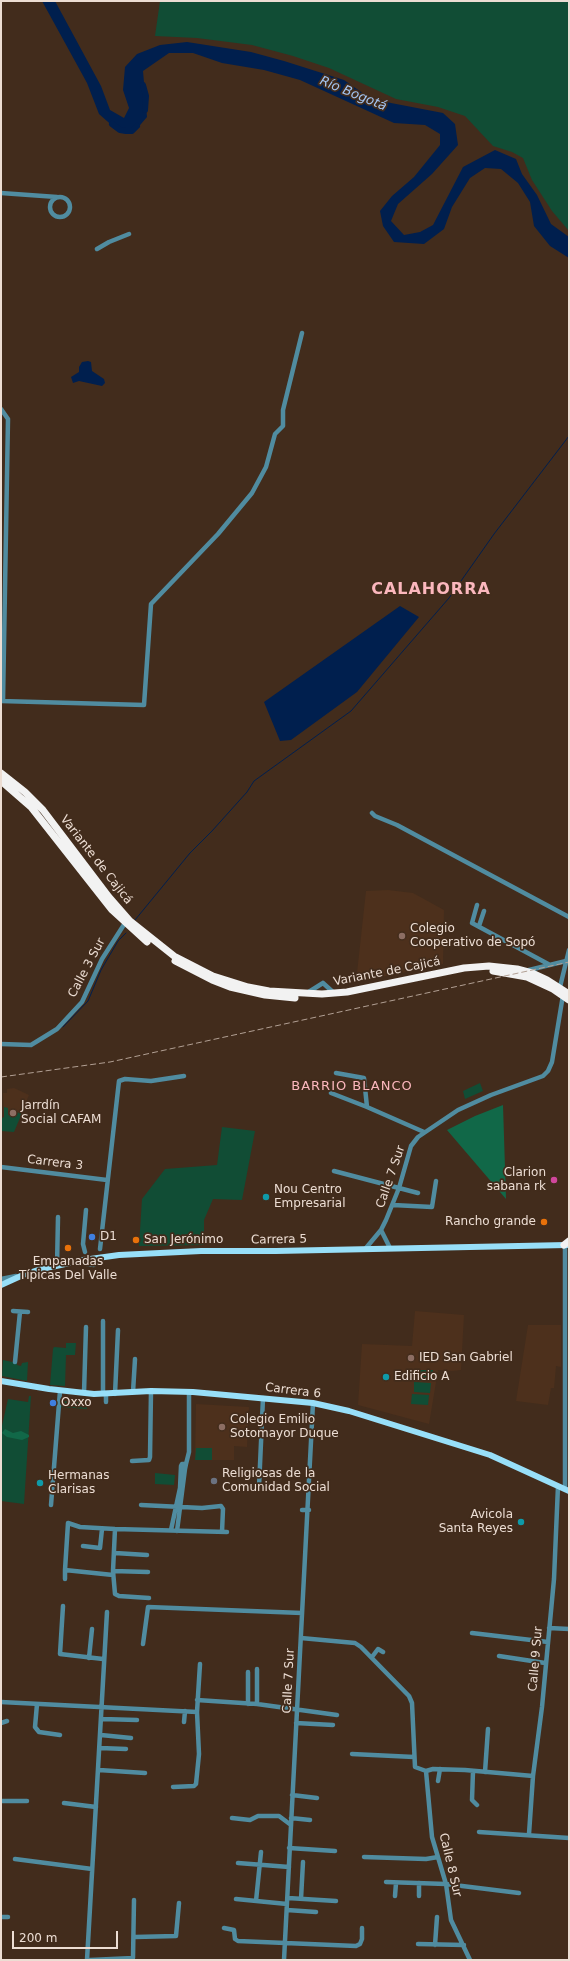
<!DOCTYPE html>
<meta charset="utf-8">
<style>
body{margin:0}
#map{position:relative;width:570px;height:1961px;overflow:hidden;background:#422c1c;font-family:"DejaVu Sans",sans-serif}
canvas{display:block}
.frame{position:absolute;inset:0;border:2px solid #ecddd3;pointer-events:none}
.scale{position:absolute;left:12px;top:1931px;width:106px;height:18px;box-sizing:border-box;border:2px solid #ecddd3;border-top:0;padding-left:5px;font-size:12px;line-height:14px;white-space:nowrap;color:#ecddd3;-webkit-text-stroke:3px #422c1c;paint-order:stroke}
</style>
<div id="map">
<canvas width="570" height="1961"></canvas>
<div class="frame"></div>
<div class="scale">200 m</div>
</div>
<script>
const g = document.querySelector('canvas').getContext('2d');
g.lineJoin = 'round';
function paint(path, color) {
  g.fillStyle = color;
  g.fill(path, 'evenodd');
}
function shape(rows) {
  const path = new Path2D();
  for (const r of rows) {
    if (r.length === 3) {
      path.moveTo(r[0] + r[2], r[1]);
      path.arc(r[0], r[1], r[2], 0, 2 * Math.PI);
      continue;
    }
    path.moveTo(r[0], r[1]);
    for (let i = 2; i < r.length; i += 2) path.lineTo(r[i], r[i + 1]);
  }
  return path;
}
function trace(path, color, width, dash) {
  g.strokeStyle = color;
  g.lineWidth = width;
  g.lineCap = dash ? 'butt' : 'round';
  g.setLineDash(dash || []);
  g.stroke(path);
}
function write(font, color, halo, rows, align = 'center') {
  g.font = font + ' "DejaVu Sans",sans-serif';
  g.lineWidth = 3.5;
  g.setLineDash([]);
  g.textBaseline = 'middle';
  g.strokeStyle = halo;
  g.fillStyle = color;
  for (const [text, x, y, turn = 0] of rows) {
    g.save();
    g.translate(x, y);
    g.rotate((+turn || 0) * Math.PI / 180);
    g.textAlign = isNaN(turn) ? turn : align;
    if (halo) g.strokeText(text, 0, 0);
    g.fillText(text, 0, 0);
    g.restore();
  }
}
const built = shape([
 [388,890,413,893,444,910,443,964,432,966,426,961,416,970,356,982,366,891],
 [14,1088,29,1095,14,1132,1,1131,1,1120,2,1118,4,1117,3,1093,7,1093,7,1089],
 [415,1311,464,1315,461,1370,452,1371,438,1370,429,1424,358,1405,362,1344,412,1346],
 [528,1325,561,1325,561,1367,556,1366,554,1388,551,1388,548,1405,516,1401],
 [196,1404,249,1407,247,1447,234,1446,234,1460,195,1460]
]);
const green = shape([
 [160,1,569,1,569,231,552,211,532,180,523,158,512,152,493,146,465,116,438,107,396,99,329,68,293,56,252,45,197,38,155,36],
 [480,1083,483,1091,465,1099,463,1091],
 [4,1107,8,1108,8,1115,12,1115,13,1112,22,1113,14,1132,1,1131,1,1120,2,1118,4,1117],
 [222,1127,255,1131,242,1200,213,1199,204,1220,204,1245,139,1246,142,1199,165,1169,217,1165],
 [66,1343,76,1343,75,1355,66,1355,65,1386,50,1385,53,1349,54,1347,66,1348],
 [3,1360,17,1363,17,1365,21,1366,22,1363,28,1362,27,1381,2,1376],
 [414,1370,433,1370,432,1381,414,1381],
 [414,1382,431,1383,430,1393,414,1392],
 [412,1394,429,1395,428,1405,411,1404],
 [29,1396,31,1396,24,1504,1,1501,1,1430,8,1399,28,1402],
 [61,1401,88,1403,87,1409,60,1407],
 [196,1448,212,1448,212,1460,195,1460],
 [155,1473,175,1475,174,1485,155,1484]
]);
const forest = shape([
 [503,1105,506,1199,447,1130,475,1116],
 [5,1429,13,1433,21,1431,29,1435,29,1437,22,1440,7,1437,2,1433]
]);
const water = shape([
 [42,1,55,1,101,86,110,110,124,118,129,108,123,90,125,67,137,54,160,45,187,42,251,52,284,61,344,80,364,94,391,103,443,113,455,124,458,145,432,174,398,204,391,221,404,235,420,232,433,225,463,167,495,150,516,159,522,174,537,195,551,224,569,237,569,258,550,246,534,226,530,202,518,183,501,169,485,168,470,178,452,207,444,229,424,244,394,242,383,226,380,211,392,196,414,177,440,145,440,134,425,125,394,123,300,80,264,70,222,63,193,53,169,53,143,71,147,117,135,131,116,129,99,114,87,83],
 [88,361,91,362,92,371,104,379,105,383,102,386,79,381,73,383,71,377,79,372,79,367,82,362],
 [400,606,419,617,357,692,291,740,280,741,264,702]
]);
const stream = shape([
 [135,920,190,853,212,831,247,792,254,781,351,711,449,598,494,534,569,436],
 [63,1027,88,1001,101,970,118,941,126,933]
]);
const river = shape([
 [143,85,146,96,145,110],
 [112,124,120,130,126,131,132,131,137,126]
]);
const minor = shape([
 [1,193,57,197],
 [60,207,10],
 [97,249,109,242,129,234],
 [1,409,8,419,3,701],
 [1,701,144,705,151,604,218,534,252,493,266,467,275,434,283,426,283,410,302,333],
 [372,813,375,816,397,825,569,917],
 [477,905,472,923,550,965],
 [479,926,484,911],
 [525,971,566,961],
 [323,983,334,993],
 [560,987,569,950],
 [307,993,323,983],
 [1,1044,31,1045,57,1029,82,1002,102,959,125,923],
 [336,1073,364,1078,367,1107],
 [331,1093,367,1107,424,1132],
 [1,1167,107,1180],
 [334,1171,418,1193],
 [393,1205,432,1207,436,1181],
 [381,1230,390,1248],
 [565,1245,565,1489],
 [366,1248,381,1230,386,1220,399,1188,411,1146,418,1137,458,1110,491,1095,543,1076,548,1071,552,1062,563,995],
 [100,1249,119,1081,125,1079,151,1081,184,1076],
 [85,1252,83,1244,86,1210],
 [83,1260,87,1264,94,1265,100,1261,101,1257],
 [57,1266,58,1217],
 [1,1279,16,1276],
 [13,1311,28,1312],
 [15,1362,20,1312],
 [133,1392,135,1359],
 [84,1393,86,1327],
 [103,1394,103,1321],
 [115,1394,118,1330],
 [106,1402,106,1394],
 [132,1461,149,1460,150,1457,151,1391],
 [186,1464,189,1452,189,1392],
 [259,1487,263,1398],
 [51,1505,60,1391],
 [141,1505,202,1508,221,1506,223,1509,222,1532],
 [302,1510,309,1510],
 [115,1529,113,1571,115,1594,119,1596,149,1598],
 [171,1530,180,1488,181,1466,182,1464,186,1464,185,1469,181,1468],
 [177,1531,185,1469],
 [83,1546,100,1548,102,1529],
 [115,1553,147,1555],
 [65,1570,68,1523,80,1527,115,1529,227,1532],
 [113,1571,148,1572],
 [65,1579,65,1570,113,1575],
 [63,1606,60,1654,103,1659],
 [549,1628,569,1629],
 [472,1633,548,1642],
 [301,1638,355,1643,361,1647,409,1696,412,1703,415,1767,426,1771,433,1769,465,1770,533,1776],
 [143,1644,148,1607,302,1613],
 [499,1656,545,1663],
 [372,1657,378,1649,383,1652],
 [89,1658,92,1629],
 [197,1700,257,1704,337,1715],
 [1,1702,197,1712],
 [37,1704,35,1727,39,1732,60,1735],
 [248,1704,248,1672],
 [257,1704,257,1669],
 [102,1719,137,1720],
 [184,1722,185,1711],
 [1,1723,7,1721],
 [296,1723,333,1725],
 [101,1735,131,1738],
 [100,1748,126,1749],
 [352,1754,414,1757],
 [99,1770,145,1773],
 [426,1771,432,1837,446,1884,451,1920,470,1960],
 [473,1771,472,1800,477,1805],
 [485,1772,488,1729],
 [438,1781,440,1769],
 [173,1787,194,1786,196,1784,199,1754,197,1712,200,1664],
 [292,1795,317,1798],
 [1,1801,27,1801],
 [64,1803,96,1807],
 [232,1818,250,1820,258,1816,279,1816,291,1825],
 [291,1818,310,1820],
 [479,1832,569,1838],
 [529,1834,533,1776,542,1707,554,1579,558,1486],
 [289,1848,335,1851],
 [364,1857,426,1859,438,1857],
 [15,1859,92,1869],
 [238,1863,289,1867],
 [386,1882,446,1884,519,1893],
 [395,1896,396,1883],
 [419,1896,419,1883],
 [288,1898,336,1901],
 [236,1899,287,1904],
 [301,1899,303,1862],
 [256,1901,261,1852],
 [287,1910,316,1912],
 [1,1917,8,1917],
 [224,1928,234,1930,235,1939,238,1941,356,1946,360,1944,362,1939,362,1928],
 [135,1937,176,1936,179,1903],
 [418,1944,464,1945],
 [435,1945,437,1917],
 [87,1960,107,1612],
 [90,1960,133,1958,134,1900],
 [284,1960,313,1403]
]);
const major = shape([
 [1,1285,23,1275,38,1270,83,1260,119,1255,201,1251,276,1251,567,1245],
 [1,1381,49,1389,94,1394,151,1391,193,1392,313,1403,349,1411,490,1455,569,1491]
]);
const highway = shape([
 [1,773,25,792,43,810,109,897,130,921,174,956,213,976,248,987,269,991,322,994,347,992,464,968,489,966,517,969,532,973,547,980,569,994],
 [1,781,31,807,112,910,147,942],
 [175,961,212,980,230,987,265,995,295,998],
 [493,971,527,977,553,989,569,1000],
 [564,1245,569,1241]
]);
const rail = shape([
 [1,1077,110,1062,569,962]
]);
const markers = [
 [402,936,4,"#8d6e63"],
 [13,1113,4,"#8d6e63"],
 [554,1180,4,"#d1479c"],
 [266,1197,4,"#0f9aa8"],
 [544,1222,4,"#e8710a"],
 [92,1237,4,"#3f7fe0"],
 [136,1240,4,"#e8710a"],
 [68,1248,4,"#e8710a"],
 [411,1358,4,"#8d6e63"],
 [386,1377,4,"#0f9aa8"],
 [53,1403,4,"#3f7fe0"],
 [222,1427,4,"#8d6e63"],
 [214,1481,4,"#6b7280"],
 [40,1483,4,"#0f9aa8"],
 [521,1522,4,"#0f9aa8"]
];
const streetNames = [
 ["Variante de Cajicá",96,860,52],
 ["Calle 3 Sur",87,968,-62],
 ["Variante de Cajicá",387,972,-11],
 ["Carrera 3",55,1163,7],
 ["Calle 7 Sur",391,1177,-71],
 ["Carrera 5",279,1240,-1],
 ["Carrera 6",293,1391,7],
 ["Calle 9 Sur",536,1659,-85],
 ["Calle 7 Sur",289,1681,-87],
 ["Calle 8 Sur",450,1865,77]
];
const poiNames = [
 ["Colegio",410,929],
 ["Cooperativo de Sopó",410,943],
 ["Jarrdín",21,1106],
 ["Social CAFAM",21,1120],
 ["Clarion",546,1173,"right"],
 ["sabana rk",546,1187,"right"],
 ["Nou Centro",274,1190],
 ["Empresarial",274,1204],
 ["Rancho grande",536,1222,"right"],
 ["D1",100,1237],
 ["San Jerónimo",144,1240],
 ["Empanadas",68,1262,"center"],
 ["Típicas Del Valle",68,1276,"center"],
 ["IED San Gabriel",419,1358],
 ["Edificio A",394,1377],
 ["Oxxo",61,1403],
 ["Colegio Emilio",230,1420],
 ["Sotomayor Duque",230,1434],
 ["Religiosas de la",222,1474],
 ["Comunidad Social",222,1488],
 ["Hermanas",48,1476],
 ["Clarisas",48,1490],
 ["Avicola",513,1515,"right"],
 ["Santa Reyes",513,1529,"right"]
];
const waterNames = [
 ["Río Bogotá",353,94,22]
];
const neighbourhoodNames = [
 ["BARRIO BLANCO",352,1087]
];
const districtNames = [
 ["CALAHORRA",431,590]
];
paint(built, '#4d301c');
paint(green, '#114d35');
paint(forest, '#116848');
paint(water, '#001f4e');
trace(stream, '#001f4e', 1);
trace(river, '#001f4e', 6);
trace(minor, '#508ca0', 4.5);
trace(major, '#98dff8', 6);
trace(highway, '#f2f2f2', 7);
trace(rail, '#b2a094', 1, [6, 3]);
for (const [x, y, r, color] of markers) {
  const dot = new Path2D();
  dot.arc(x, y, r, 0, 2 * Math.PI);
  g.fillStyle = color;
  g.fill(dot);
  trace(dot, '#422c1c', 1.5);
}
write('12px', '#ecddd3', '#422c1c', streetNames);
write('12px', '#ecddd3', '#422c1c', poiNames, 'left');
write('italic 13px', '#a3c5f3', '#422c1c', waterNames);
g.letterSpacing = '1px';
write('13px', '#fbb7bd', '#422c1c', neighbourhoodNames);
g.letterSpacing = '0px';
g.letterSpacing = '1px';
write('bold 16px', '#fbb7bd', '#422c1c', districtNames);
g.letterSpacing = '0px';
</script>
